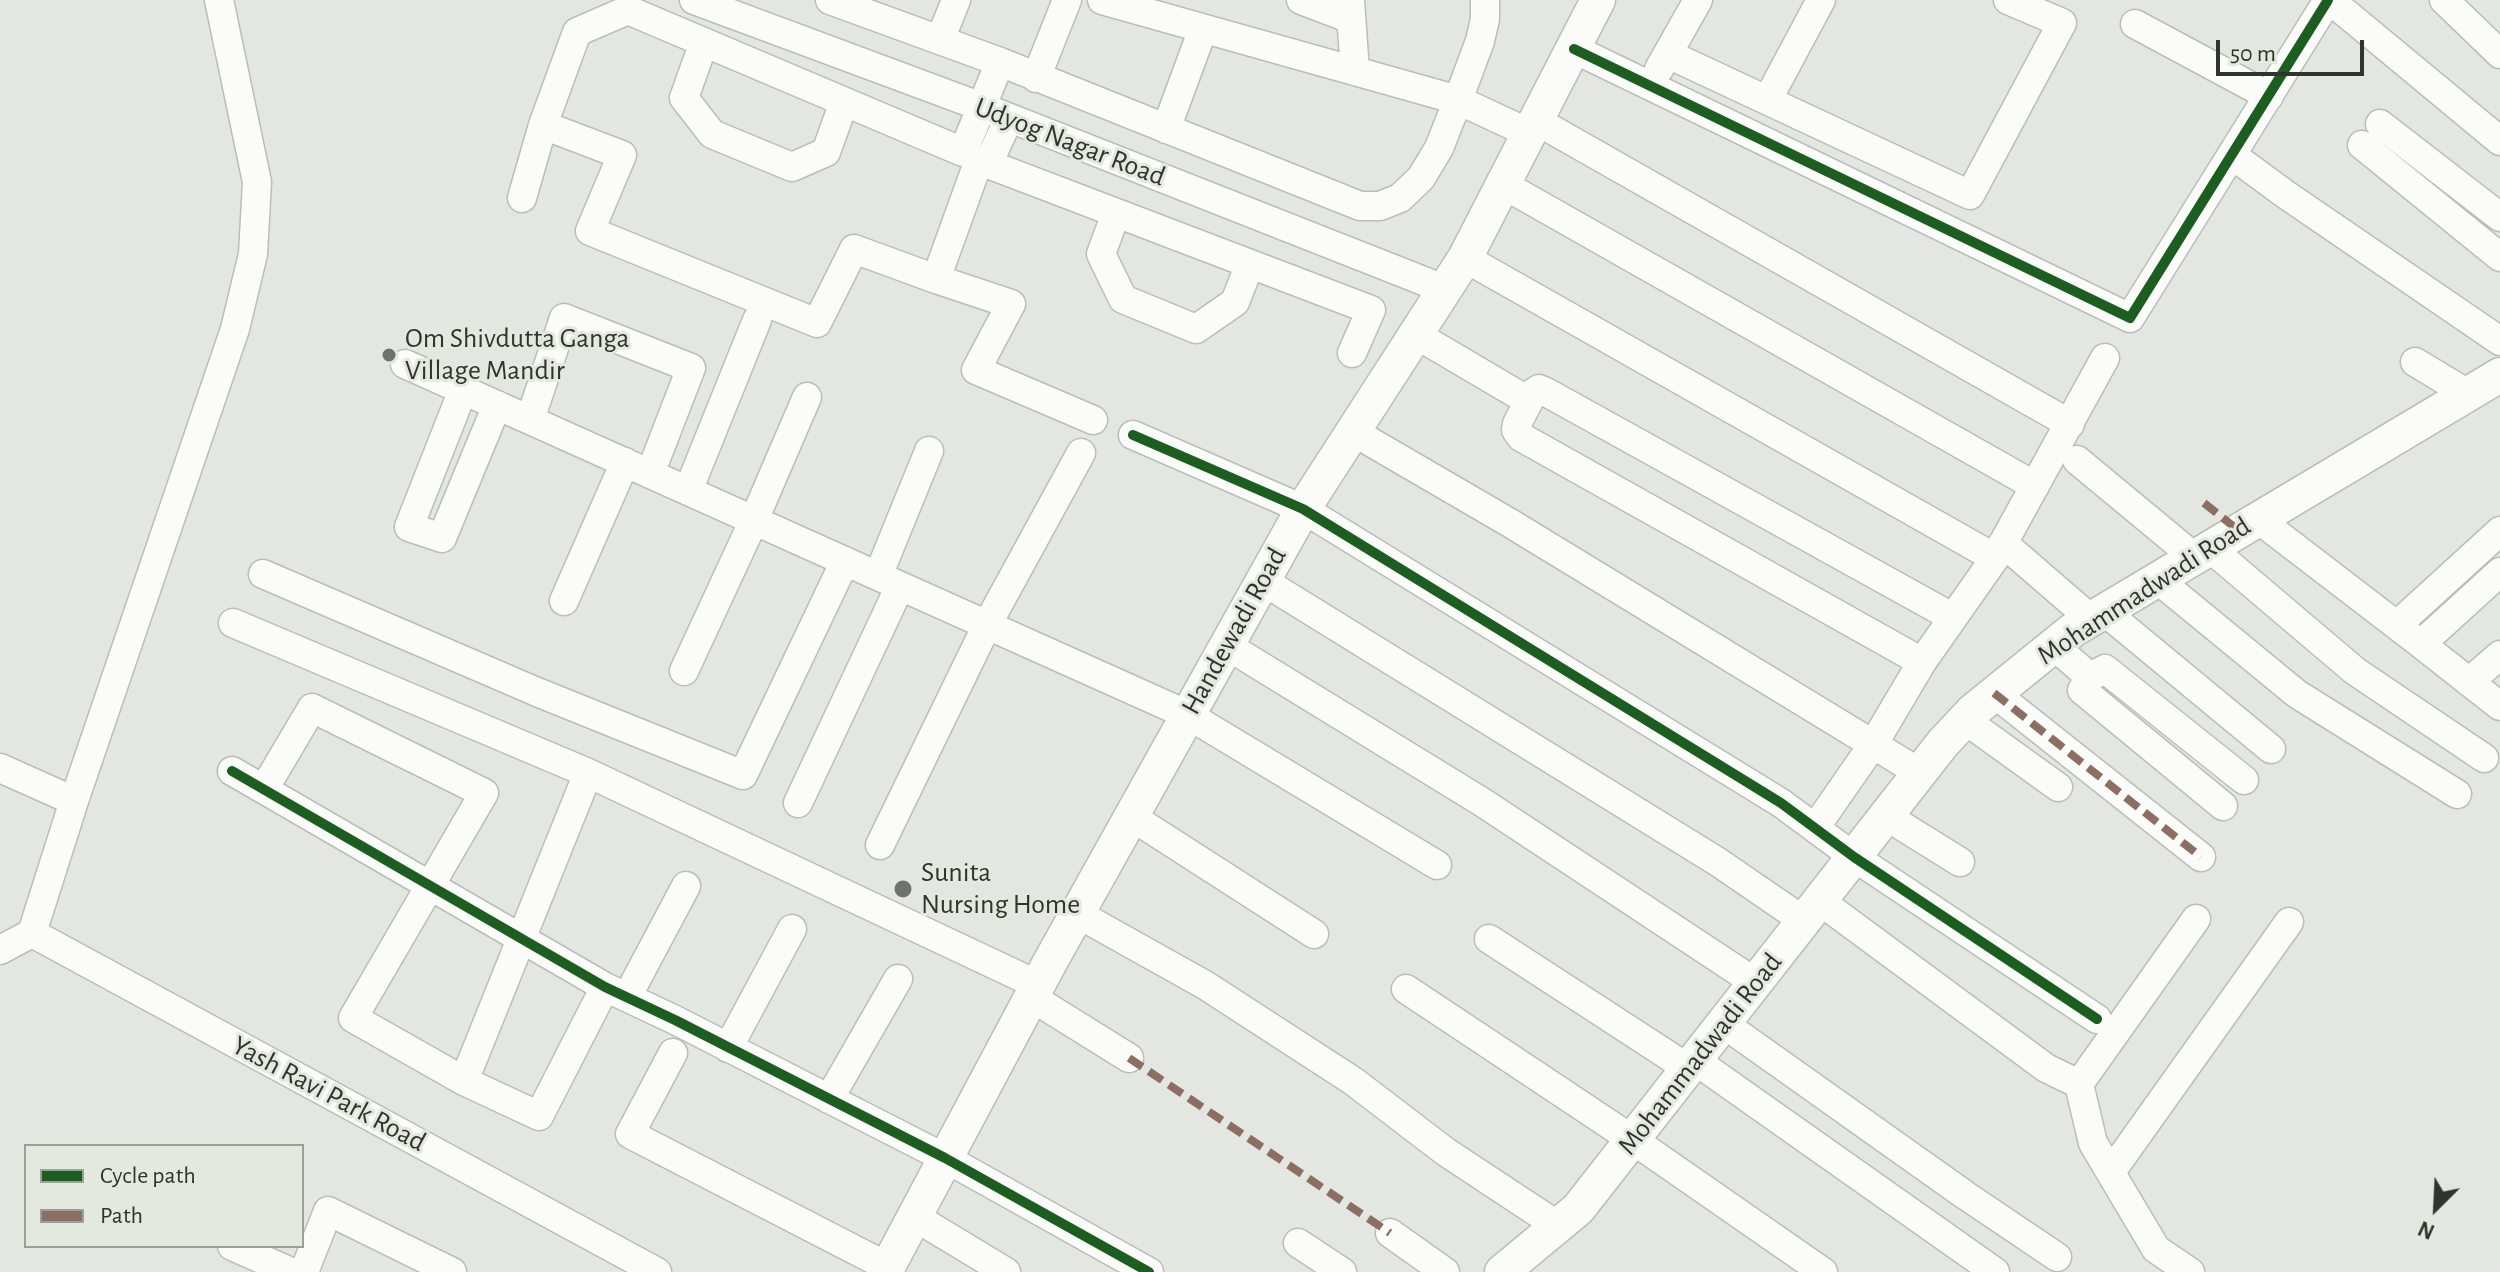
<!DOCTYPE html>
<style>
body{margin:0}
#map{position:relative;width:2500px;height:1272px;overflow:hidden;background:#e4e7e1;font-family:"Alegreya Sans",sans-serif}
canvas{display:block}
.legend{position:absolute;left:24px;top:1144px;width:280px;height:104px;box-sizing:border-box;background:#e3e9df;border:2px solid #9ba099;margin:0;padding:10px 14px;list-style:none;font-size:24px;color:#30332f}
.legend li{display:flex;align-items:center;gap:16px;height:40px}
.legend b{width:40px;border:2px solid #9ba099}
.north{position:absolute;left:2396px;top:1168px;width:80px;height:80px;-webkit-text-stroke:6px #e3e9df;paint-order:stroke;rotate:204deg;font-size:22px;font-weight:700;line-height:32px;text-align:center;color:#30332f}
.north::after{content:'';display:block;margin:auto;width:28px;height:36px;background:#30332f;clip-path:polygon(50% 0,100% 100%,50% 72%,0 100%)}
.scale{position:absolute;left:2216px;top:40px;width:148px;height:36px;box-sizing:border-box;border:4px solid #30332f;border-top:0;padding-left:10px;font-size:24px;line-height:28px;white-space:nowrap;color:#30332f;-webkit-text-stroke:6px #e3e9df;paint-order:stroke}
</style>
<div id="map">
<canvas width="2500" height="1272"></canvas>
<ul class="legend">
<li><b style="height:10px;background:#1b5e20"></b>Cycle path</li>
<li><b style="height:10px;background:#8d6e63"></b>Path</li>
</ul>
<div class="north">N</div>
<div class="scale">50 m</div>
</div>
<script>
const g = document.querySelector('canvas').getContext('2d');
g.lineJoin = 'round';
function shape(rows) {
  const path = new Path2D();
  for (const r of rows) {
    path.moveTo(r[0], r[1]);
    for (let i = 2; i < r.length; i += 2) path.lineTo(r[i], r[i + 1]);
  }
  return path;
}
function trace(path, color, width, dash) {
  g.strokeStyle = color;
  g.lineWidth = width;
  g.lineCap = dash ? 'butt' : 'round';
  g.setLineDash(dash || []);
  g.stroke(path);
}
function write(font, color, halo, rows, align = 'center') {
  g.font = font + ' "Alegreya Sans",sans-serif';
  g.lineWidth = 6;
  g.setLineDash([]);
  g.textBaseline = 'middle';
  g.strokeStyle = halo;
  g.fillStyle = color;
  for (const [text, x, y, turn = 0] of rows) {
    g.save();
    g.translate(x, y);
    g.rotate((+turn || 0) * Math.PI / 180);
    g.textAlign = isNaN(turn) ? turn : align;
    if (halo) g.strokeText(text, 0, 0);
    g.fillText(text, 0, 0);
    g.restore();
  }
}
const minor = shape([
 [694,0,982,107,1444,289],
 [830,0,1000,62,1360,206,1380,206,1400,198,1421,178,1439,148,1458,100,1531,134],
 [1102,0,1458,100,1480,41,1485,19,1485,0],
 [1301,0,1351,19],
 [1350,0,1355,71],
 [2330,0,2500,141],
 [2444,0,2500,54],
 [2135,24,2269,96],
 [940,40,956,0],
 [704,42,684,98,712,134,792,167,826,152,844,102],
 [1574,49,2130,318,2328,0],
 [1668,54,1970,195,2062,23,2008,0],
 [1659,69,1698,0],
 [1036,78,1067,0],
 [1768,99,1821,0],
 [1009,118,988,164,1371,310,1352,353],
 [1537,121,2070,424],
 [2380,124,2500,217],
 [543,125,622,155,590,231,817,323,854,249,936,279,979,160],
 [1166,129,1203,29],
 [2362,145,2500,257],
 [2232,155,2285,194,2500,341],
 [1504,185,2035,486],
 [522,198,543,125,577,32,628,10,963,152,1000,62],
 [1116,213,1101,254,1123,299,1196,329,1235,302,1250,264],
 [1465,258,1995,558],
 [936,279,1011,304,976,370,1093,420],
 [1415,334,1515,393],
 [2415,362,2468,394],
 [405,364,1188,715,1437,865],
 [463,390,409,527,442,538,497,405],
 [530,420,564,318,691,368,650,474],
 [1352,431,1510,523,1920,773],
 [1133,435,1303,509,1781,803,1854,857,2097,1019],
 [2077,460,2194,557],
 [688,491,757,320],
 [2258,519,2421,644,2500,572],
 [2003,543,2091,619],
 [2210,548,2355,671,2484,758],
 [263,574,537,692,743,775,845,561],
 [878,576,929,451],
 [2157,579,2297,694,2457,794],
 [1263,581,1718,862,1804,921],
 [564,601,625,462],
 [2104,611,2271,749],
 [233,623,588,773,1038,985],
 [2397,625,2500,531],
 [2421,644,2500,706],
 [1226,645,1482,802,1756,983],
 [2054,646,2090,677,2105,669,2244,780],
 [1922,662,1521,437,1516,430,1517,424,1533,393,1539,389,1546,392,1952,617],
 [684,671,754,520,807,397],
 [2090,677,2082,690,2223,806],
 [2469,682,2500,655],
 [1994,693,2201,857],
 [1965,720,2058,787],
 [0,768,74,801,32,933],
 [232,771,605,987,675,1020,945,1158,1149,1272],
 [264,789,312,708,484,793,353,1018,464,1081,539,1116,605,987],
 [74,801,235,329,253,254,257,182,219,0],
 [798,803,900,586],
 [1886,816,1960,862],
 [1132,817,1314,934],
 [1815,828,1874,743,1922,662,1995,558,2105,358],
 [880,845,987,625,1081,453],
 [1820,901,2046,1068,2079,1084],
 [1078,914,1205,985,1353,1081,1446,1152,1558,1226],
 [32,933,657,1272],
 [1489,939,1689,1069],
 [0,950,32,933],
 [1406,989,1633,1140,1823,1272],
 [627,997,686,886],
 [1031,997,1129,1058],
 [1724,1024,1965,1195,2057,1257],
 [728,1048,792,929],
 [673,1053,630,1134,888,1267],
 [1696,1061,1995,1272],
 [464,1081,588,773],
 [829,1099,898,979],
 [2111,1172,2289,922],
 [915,1217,1006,1272],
 [1390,1233,1445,1272],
 [1298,1243,1342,1272],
 [232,1246,291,1272],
 [304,1272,328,1211,452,1272],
 [2190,1272,2156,1249,2093,1143,2079,1084,2196,919]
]);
const major = shape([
 [885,1272,1049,964,1303,509,1465,258,1598,0],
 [1502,1272,1578,1209,1943,743,1973,711,2073,630,2500,375]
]);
const quiet = shape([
 [2204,503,2238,530],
 [1994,693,2201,857],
 [1129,1058,1390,1233]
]);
const cycleway = shape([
 [1574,49,2130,318,2328,0],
 [1133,435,1303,509,1781,803,1854,857,2097,1019],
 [232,771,605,987,675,1020,945,1158,1149,1272]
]);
const markers = [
 [389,355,8,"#6f726d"],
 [903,889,10,"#6f726d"]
];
const streetNames = [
 ["Udyog Nagar Road",1070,142,21],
 ["Mohammadwadi Road",2144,591,-33],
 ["Handewadi Road",1234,631,-61],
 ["Mohammadwadi Road",1700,1054,-52],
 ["Yash Ravi Park Road",329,1094,28]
];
const poiNames = [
 ["Om Shivdutta Ganga",405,339],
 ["Village Mandir",405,371],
 ["Sunita",921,873],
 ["Nursing Home",921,905]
];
trace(minor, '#bbbdb9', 31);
trace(major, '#bbbdb9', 37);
trace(minor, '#fbfbfa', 28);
trace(major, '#fbfbfa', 34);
trace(quiet, '#8d6e63', 8, [16, 8]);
trace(cycleway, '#1b5e20', 10);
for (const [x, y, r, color] of markers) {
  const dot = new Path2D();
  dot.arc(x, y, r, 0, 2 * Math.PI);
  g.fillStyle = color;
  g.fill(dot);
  trace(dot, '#e3e9df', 3);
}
write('28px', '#30332f', '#e3e9df', streetNames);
write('28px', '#30332f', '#e3e9df', poiNames, 'left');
</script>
